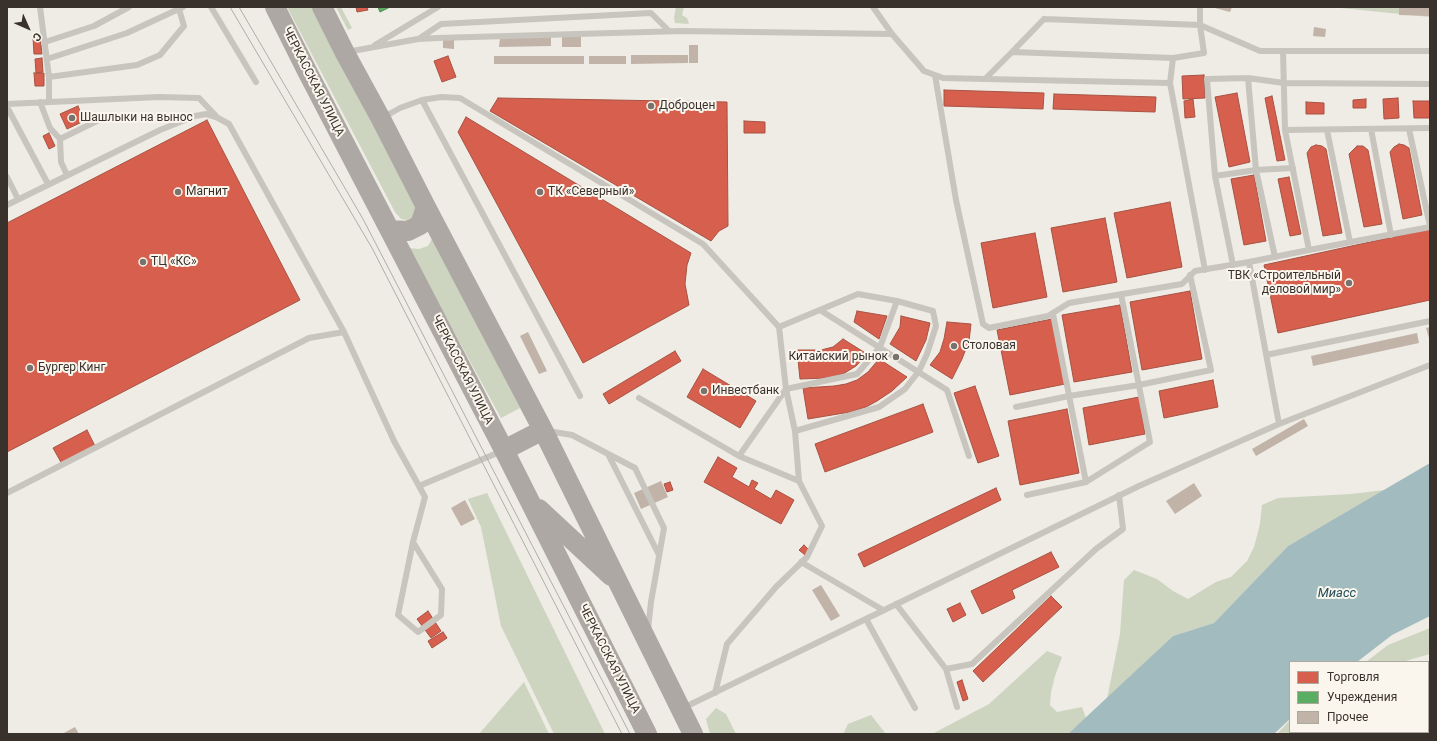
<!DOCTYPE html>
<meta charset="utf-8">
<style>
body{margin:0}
#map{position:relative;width:1437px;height:741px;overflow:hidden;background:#eeece5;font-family:Roboto,sans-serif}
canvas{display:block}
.frame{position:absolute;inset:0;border:8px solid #39322c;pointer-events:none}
.legend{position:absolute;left:1289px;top:661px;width:140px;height:72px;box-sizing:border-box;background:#faf6ee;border:1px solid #ada8a0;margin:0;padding:5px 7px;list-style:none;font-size:12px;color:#39322c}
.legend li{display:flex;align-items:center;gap:8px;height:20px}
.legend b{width:20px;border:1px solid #ada8a0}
.north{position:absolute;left:8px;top:8px;width:40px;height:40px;-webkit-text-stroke:3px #faf6ee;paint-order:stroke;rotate:135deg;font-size:11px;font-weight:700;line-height:16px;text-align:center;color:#39322c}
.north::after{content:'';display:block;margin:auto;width:14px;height:18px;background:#39322c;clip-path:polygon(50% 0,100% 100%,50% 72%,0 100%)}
</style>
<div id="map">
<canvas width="1437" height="741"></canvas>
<div class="frame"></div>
<ul class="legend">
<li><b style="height:11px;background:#d6604d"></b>Торговля</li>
<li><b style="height:11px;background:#5aae61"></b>Учреждения</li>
<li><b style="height:11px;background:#c1b3a8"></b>Прочее</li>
</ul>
<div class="north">С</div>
</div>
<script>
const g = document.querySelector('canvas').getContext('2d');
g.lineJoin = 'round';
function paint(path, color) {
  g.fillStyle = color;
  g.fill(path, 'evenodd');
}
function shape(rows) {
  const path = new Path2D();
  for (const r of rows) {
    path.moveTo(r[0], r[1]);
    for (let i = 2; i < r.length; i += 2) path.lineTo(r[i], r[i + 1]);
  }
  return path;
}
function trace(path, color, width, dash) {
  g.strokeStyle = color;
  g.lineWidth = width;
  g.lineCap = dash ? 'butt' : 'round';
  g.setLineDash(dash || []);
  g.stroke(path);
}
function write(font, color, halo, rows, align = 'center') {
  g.font = font + ' Roboto,sans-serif';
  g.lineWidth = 4;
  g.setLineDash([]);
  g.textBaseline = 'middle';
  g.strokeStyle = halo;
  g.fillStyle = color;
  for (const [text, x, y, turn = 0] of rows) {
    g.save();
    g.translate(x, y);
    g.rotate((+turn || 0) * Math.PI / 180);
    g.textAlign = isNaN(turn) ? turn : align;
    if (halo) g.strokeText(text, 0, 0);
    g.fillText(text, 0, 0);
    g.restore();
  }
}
const green = shape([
 [287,7,313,7,417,206,414,217,407,220,401,219,395,212],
 [336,7,341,7,352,28,348,30],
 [676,7,684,7,682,15,687,18,689,24,675,23,674,18],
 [1341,7,1430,7,1430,17,1341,8],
 [433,237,520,408,501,418,408,248,419,249,428,246],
 [1385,490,1288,546,1214,623,1173,636,1107,699,1120,634,1124,580,1134,570,1157,579,1173,591,1188,599,1216,582,1231,577,1247,561,1254,547,1260,524,1262,505,1278,498,1351,494],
 [487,493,605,734,554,734,501,626,481,527,468,499],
 [1430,628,1430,654,1402,662,1366,662,1388,645],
 [1047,651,1062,657,1055,676,1051,692,1050,705,1057,712,1082,707,1086,718,1068,734,932,734,989,704],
 [524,682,549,734,479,734],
 [716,708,726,714,736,734,710,734,706,719],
 [871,715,886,734,843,734,848,724],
 [1290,720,1290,732,1318,732,1316,734,1277,734]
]);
const water = shape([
 [1430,463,1430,616,1392,635,1357,662,1290,662,1290,719,1274,734,1068,734,1173,636,1214,623,1288,546]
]);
const shops = shape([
 [356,7,367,7,368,10,357,12,356,7],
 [40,37,42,54,34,54,33,38,40,37],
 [448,56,456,77,442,82,434,61,448,56],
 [42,58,43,72,36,73,35,59,42,58],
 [34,73,44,73,44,86,35,86,34,73],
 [1204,75,1205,98,1183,99,1182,76,1204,75],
 [944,90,1044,93,1043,109,944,106,944,90],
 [1237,93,1250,162,1229,167,1215,97,1237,93],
 [1054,94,1156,97,1155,112,1053,109,1054,94],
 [1272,96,1285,160,1277,161,1265,98,1272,96],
 [498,98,727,102,728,226,719,231,711,241,490,111,498,98],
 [1398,98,1399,118,1384,119,1383,99,1398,98],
 [1193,99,1195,117,1185,118,1184,101,1193,99],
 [1366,99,1366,108,1353,108,1353,100,1366,99],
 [1413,101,1430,101,1430,118,1414,118,1413,101],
 [1306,102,1324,103,1324,114,1306,114,1306,102],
 [78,106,84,121,67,129,60,114,78,106],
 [466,117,691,253,687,265,685,284,689,305,583,363,458,132,466,117],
 [207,120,300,300,7,452,7,223,207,120],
 [744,121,765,122,765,133,744,133,744,121],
 [49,133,55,146,49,149,43,136,49,133],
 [1399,144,1404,145,1409,148,1422,215,1403,219,1390,152,1394,147,1399,144],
 [1316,145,1322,146,1326,149,1342,233,1323,236,1307,153,1311,147,1316,145],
 [1357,146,1363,146,1368,150,1382,224,1364,227,1349,154,1357,146],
 [1254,175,1266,241,1244,245,1231,179,1254,175],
 [1289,177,1301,234,1290,236,1278,179,1289,177],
 [1170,202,1182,267,1127,278,1114,213,1170,202],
 [1105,218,1117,282,1063,292,1051,228,1105,218],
 [1430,229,1430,300,1278,333,1264,265,1430,229],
 [1035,233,1047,297,993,308,981,243,1035,233],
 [1190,291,1202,359,1142,370,1130,302,1190,291],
 [1120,305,1132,372,1074,382,1062,315,1120,305],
 [857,311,887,316,879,339,854,322,857,311],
 [901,316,930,323,926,340,916,361,890,344,900,327,901,316],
 [1052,319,1065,384,1010,395,997,330,1052,319],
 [947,322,971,324,969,341,962,359,952,379,930,365,940,352,944,339,947,322],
 [843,339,867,354,856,366,843,374,826,378,800,379,797,350,821,350,833,347,843,339],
 [675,351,681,361,609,404,603,394,675,351],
 [879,359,907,377,892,391,877,401,866,407,850,412,808,419,803,388,834,386,846,384,857,380,868,372,879,359],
 [703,369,756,401,740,428,687,397,703,369],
 [1213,380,1218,407,1164,418,1159,391,1213,380],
 [975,386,999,456,978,463,954,393,975,386],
 [1139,397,1145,434,1089,445,1083,408,1139,397],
 [923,404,933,432,825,472,815,444,923,404],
 [1067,409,1079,473,1020,485,1008,421,1067,409],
 [87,430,95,446,62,464,53,448,87,430],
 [718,457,737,468,732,477,749,487,752,480,758,483,754,489,771,499,776,490,794,500,781,524,704,482,718,457],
 [670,482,673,490,667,492,664,484,670,482],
 [996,488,1001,500,864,567,858,554,996,488],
 [804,545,809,550,805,555,799,550,804,545],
 [1051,552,1059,567,1012,590,1015,598,982,614,971,591,1051,552],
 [1051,596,1062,607,983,682,973,671,1051,596],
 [960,603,966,615,953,622,947,609,960,603],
 [428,611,441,631,431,638,417,619,428,611],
 [443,632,447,638,432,648,428,641,443,632],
 [962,680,968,699,963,701,957,682,962,680]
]);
const public = shape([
 [378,7,390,7,380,12,378,7]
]);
const building = shape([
 [1211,7,1232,7,1230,12],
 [1399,7,1430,7,1430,16,1399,15],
 [1314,27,1326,29,1325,37,1313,36],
 [551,35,551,46,499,47,500,38],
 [562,36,581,36,581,47,562,47],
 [443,39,454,39,454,49,443,48],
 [689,45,698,45,698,63,689,63],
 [631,55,688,55,688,63,631,64],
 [494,56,584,56,584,64,494,64],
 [589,56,626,56,626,64,589,64],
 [1430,327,1430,337,1429,338,1426,328],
 [528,332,547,371,539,374,520,336],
 [1417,333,1419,343,1313,366,1311,356],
 [1304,419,1308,426,1256,456,1252,449],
 [661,481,668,497,641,509,634,493],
 [1194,483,1202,496,1175,514,1166,501],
 [465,500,475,519,461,526,451,508],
 [821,585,840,616,831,621,812,590],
 [75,727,79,734,62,734]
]);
const service = shape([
 [40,7,49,77],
 [211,7,256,82],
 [873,7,892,34,924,71,935,75,943,78,985,79,1012,52],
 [1200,7,1200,25,1260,51,1430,51],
 [1044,19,1200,25,1204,53,1173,58,1012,52,1044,19],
 [420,38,441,24,651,13,669,31],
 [45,42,94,26,129,7],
 [375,45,438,7],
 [347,52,418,39,438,38,682,31,892,34],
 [47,59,127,33,183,7],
 [935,75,956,200,983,324,989,328,1048,316,1069,303,1182,284,1195,271,1249,262],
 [1248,78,1256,170,1275,257],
 [985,79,1170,83,1173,58],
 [1170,83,1205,270],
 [422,100,441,97,460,98,703,244,779,327,786,389,795,431,799,481],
 [40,102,50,128,60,139,61,162,67,175],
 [49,102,49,77,137,65,160,55,184,26,179,9],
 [7,104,159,97,199,98,216,116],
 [7,107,48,184],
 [382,118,400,108,422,100,580,396],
 [1371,129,1391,235],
 [1409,129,1430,226],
 [1285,130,1430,128],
 [1327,130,1350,242],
 [60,139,97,121],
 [1215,176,1207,79,1248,78,1284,83,1430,84],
 [7,177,18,199],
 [7,205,160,130,195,116,206,114,218,118,229,124,344,332,394,441,419,486,502,451],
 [1309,250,1430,227],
 [1233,265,1215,176,1256,170,1293,168],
 [820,310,947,390,969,456],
 [779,327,858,294,897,301,933,311,936,326,927,354,919,371,905,389,879,407,795,431],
 [1266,355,1430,321],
 [639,398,739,456,799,481,822,526,807,557,776,587,727,644,715,693],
 [1016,407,1069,396,1139,385,1211,370,1190,275],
 [1279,424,1249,262,1309,250,1285,130,1283,51],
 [548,431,572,435,635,468,664,528,651,602,648,629],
 [608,454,659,555],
 [739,456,786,389,857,374,880,347,897,301],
 [1086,482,1150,442,1121,294],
 [7,493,309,338,344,332],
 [1027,495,1086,482,1053,314],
 [413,542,442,589,441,615,418,632,398,615,413,542,425,497,419,486],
 [801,562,883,610],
 [896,604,946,669,957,707],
 [866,619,915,708],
 [946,669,972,664,1096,549,1123,529,1119,495],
 [683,708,1139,486,1279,424,1430,365]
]);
const secondary = shape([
 [1428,684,1430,683],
 [1357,734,1359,732]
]);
const primary = shape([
 [275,7,307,71,504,450,647,734],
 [322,7,345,53,381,119,426,207,543,430,693,734],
 [390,230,408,231,420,225,426,207],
 [504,450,543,430],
 [539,509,611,576]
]);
const tram = shape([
 [230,7,372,248,622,734],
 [239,7,363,219,630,734]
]);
const markers = [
 [651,106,4,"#78736d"],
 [72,118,4,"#78736d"],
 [178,192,4,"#78736d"],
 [540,192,4,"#78736d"],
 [143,262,4,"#78736d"],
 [1349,283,4,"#78736d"],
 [954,346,4,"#78736d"],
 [896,357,4,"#78736d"],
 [30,368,4,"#78736d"],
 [704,391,4,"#78736d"]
];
const streetNames = [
 ["ЧЕРКАССКАЯ УЛИЦА",313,82,63],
 ["ЧЕРКАССКАЯ УЛИЦА",462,370,63],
 ["ЧЕРКАССКАЯ УЛИЦА",609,659,63]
];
const poiNames = [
 ["Доброцен",659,106],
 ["Шашлыки на вынос",80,118],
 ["Магнит",186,192],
 ["ТК «Северный»",548,192],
 ["ТЦ «КС»",151,262],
 ["ТВК «Строительный",1341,276,"right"],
 ["деловой мир»",1341,290,"right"],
 ["Столовая",962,346],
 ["Китайский рынок",888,357,"right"],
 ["Бургер Кинг",38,368],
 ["Инвестбанк",712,391]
];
const waterNames = [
 ["Миасс",1337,594]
];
paint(green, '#cdd4c0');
paint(water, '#a2bbbe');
paint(shops, '#d6604d');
trace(shops, '#a75243', 1);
paint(public, '#5aae61');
trace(public, '#508951', 1);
paint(building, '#c1b3a8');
trace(service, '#c8c4be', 6);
trace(secondary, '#b8b4ae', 18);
trace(primary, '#ada8a3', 20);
trace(tram, '#b0ada8', 1);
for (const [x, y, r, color] of markers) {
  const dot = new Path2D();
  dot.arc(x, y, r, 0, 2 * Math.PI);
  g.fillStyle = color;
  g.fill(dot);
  trace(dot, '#faf6ee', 1.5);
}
write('12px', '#39322c', '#faf6ee', streetNames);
write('12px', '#39322c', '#faf6ee', poiNames, 'left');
write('italic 13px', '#234d59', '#faf6ee', waterNames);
</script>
